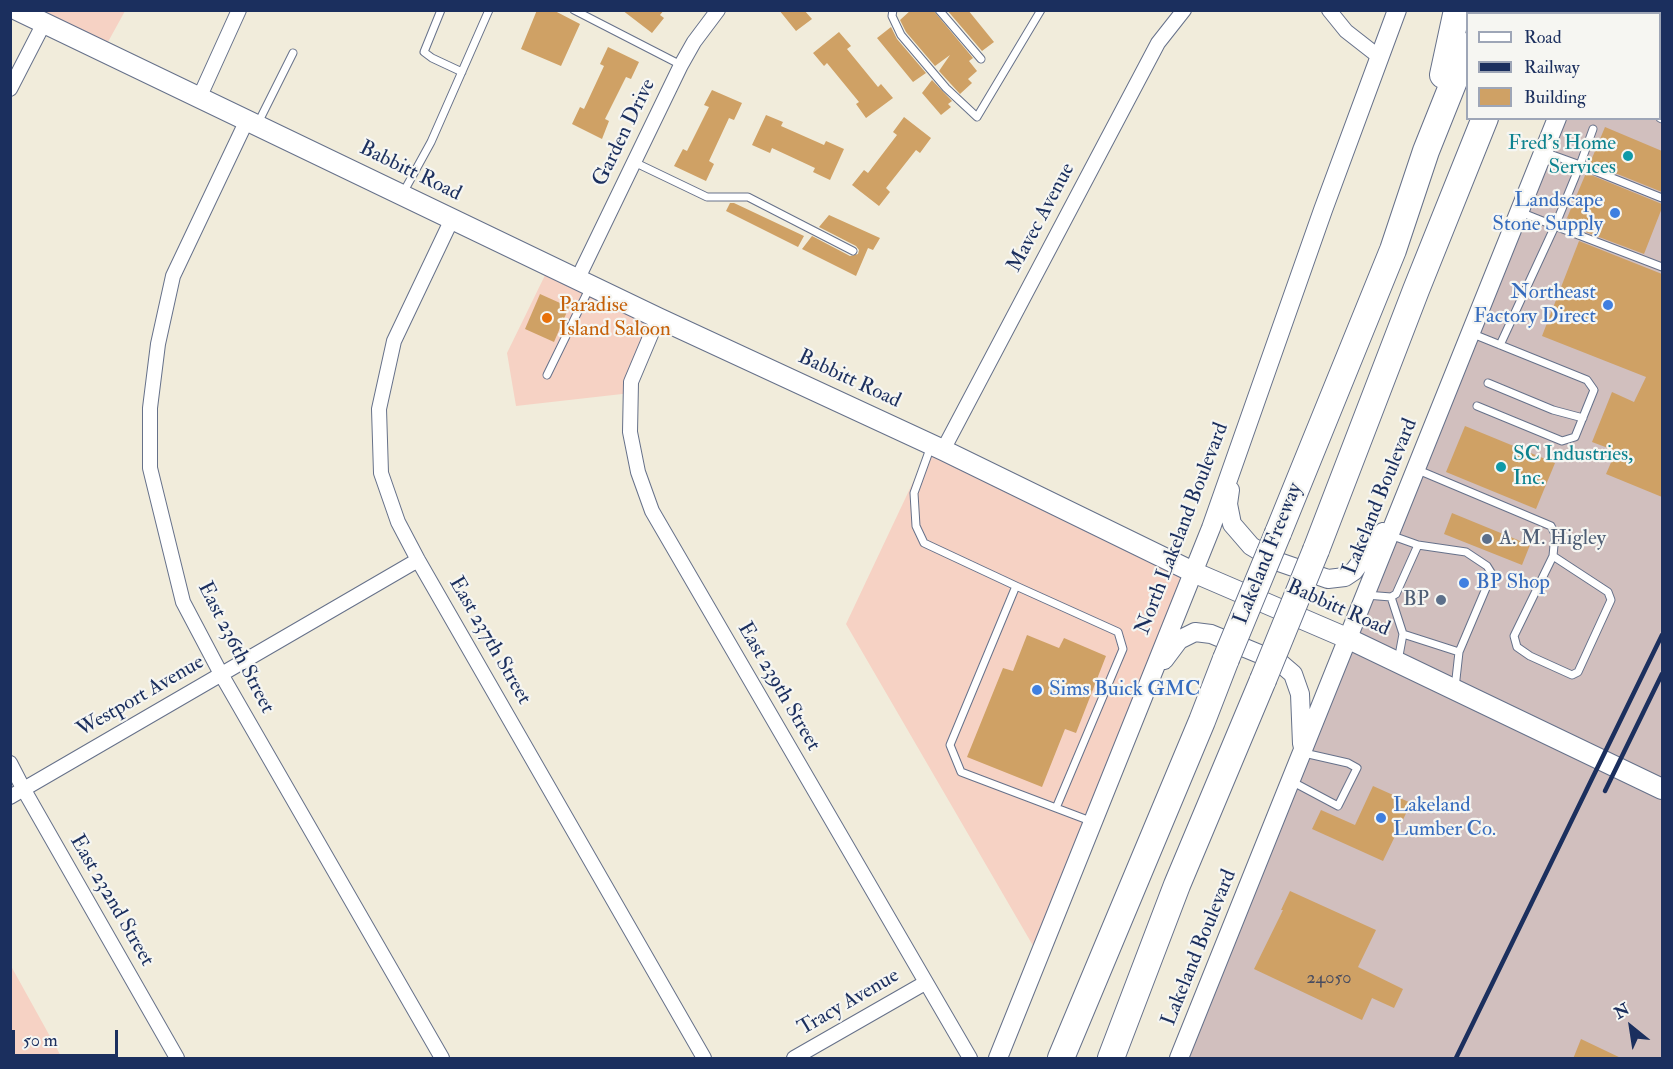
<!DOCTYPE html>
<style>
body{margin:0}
#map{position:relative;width:1673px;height:1069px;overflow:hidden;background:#f1ecdb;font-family:"IM FELL Double Pica",serif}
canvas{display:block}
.frame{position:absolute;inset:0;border:12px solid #1b2f5e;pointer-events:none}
.legend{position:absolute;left:1466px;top:12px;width:195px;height:108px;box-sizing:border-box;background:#f6f6f2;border:2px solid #9ea6b7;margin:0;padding:8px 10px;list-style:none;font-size:18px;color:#1b2f5e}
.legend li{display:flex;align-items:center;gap:12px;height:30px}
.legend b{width:30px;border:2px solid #9ea6b7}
.north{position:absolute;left:1601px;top:997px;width:60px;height:60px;-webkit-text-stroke:4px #f6f6f2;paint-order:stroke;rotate:330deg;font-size:16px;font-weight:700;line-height:24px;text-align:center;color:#1b2f5e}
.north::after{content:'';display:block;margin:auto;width:21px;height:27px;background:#1b2f5e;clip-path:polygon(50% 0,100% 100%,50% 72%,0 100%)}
.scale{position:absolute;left:12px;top:1030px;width:106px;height:27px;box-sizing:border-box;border:3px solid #1b2f5e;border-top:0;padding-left:8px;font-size:18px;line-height:21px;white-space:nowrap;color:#1b2f5e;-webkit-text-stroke:4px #f6f6f2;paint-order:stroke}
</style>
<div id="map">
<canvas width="1673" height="1069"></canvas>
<div class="frame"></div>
<ul class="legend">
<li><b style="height:8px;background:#fff"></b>Road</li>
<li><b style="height:8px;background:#1b2f5e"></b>Railway</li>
<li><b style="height:16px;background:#cfa165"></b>Building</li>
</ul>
<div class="north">N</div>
<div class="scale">50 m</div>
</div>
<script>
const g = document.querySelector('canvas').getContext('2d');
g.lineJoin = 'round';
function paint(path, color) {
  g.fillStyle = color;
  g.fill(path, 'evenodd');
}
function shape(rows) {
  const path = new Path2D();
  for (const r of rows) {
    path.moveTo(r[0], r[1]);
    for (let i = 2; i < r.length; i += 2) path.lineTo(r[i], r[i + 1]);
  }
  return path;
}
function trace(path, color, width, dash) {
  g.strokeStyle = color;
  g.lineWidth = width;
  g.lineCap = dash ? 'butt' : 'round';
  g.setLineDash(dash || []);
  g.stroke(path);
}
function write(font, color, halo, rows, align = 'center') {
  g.font = font + ' "IM FELL Double Pica",serif';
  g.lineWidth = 4.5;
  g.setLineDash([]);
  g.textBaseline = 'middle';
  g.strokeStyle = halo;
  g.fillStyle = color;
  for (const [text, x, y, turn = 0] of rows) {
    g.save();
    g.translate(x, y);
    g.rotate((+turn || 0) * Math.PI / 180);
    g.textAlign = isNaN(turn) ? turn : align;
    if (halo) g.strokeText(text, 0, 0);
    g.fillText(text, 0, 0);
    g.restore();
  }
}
const built = shape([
 [17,11,125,11,103,51],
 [550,265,658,318,631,393,516,406,507,353],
 [931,444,1193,572,1039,956,846,624],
 [11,966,62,1058,11,1058]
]);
const industrial = shape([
 [1600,11,1662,11,1662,1058,1179,1058,1557,119,1660,118,1660,14,1599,13]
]);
const building = shape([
 [537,10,553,10,580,24,561,66,521,49],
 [622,10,664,10,660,15,664,18,652,33],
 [779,10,804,10,812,19,796,31],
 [911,10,933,10,973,58,969,61,977,71,968,79,972,83,960,94,939,71,950,55,935,66,906,32,900,20],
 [947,10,968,10,994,42,982,51],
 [891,27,897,39,926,73,913,82,877,38],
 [839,32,851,46,847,49,878,87,881,84,893,98,866,118,856,104,859,102,827,63,824,66,813,53],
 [608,47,639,62,631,79,626,77,605,119,609,121,602,139,572,124,580,107,584,109,604,66,600,64],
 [932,80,952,101,948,104,951,107,941,115,922,93],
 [712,90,742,103,734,120,729,118,709,161,714,164,706,181,674,166,683,149,687,151,709,107,704,105],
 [766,115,783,122,781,126,824,145,826,141,844,149,830,180,813,172,815,168,772,148,770,153,752,145],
 [904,117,931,138,920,153,916,150,886,188,890,192,879,206,852,185,864,170,868,173,897,135,893,132],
 [1605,127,1662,151,1662,192,1590,163],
 [1586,173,1662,204,1662,208,1644,254,1583,231,1586,226,1567,218],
 [730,203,734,203,804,236,798,247,726,211],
 [829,215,880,238,873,250,868,248,856,276,802,249,812,236,850,256,858,254,859,250,856,246,819,227],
 [1579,241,1662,274,1662,497,1606,474,1616,451,1592,442,1612,392,1634,402,1646,377,1542,336],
 [540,294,569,307,554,342,525,329],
 [1465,426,1555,463,1536,509,1446,472],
 [1452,513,1530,545,1522,565,1444,534],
 [1027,635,1059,648,1064,638,1106,656,1076,733,1065,729,1042,787,967,757,1003,668,1013,671],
 [1373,786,1411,803,1383,861,1312,829,1321,810,1355,825],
 [1290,891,1376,930,1358,967,1403,989,1394,1008,1372,998,1362,1020,1254,969,1283,910,1281,910],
 [1581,1039,1623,1059,1573,1059]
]);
const service = shape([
 [441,10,424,52,432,58,462,72],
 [574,10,681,65],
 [893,10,892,16,901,35,946,88,977,117,1041,10],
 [939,10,981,59],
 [1650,14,1652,10],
 [1660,118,1662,119],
 [258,123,293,53],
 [1593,129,1580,165,1662,198],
 [1544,152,1580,165,1555,226,1662,267],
 [634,162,707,197,748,197,853,251],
 [403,193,431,142,489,10],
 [1473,334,1587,380,1594,390,1575,437,1562,441,1477,406],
 [1500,345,1555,226,1520,212],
 [547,375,590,287],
 [1488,383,1553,410,1583,418],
 [931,446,914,493,916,526,924,543,1016,586,950,745,961,772,1093,822],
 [1418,470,1551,526,1555,534,1553,556,1514,636,1517,647,1530,656,1572,675,1578,672,1611,600,1608,592,1553,556],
 [1418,545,1466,552,1487,566,1492,574,1459,652,1455,688],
 [1016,586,1118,632,1123,649,1056,808],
 [1366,595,1391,597,1396,594,1418,545,1390,535],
 [1391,597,1403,634,1398,661],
 [1403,634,1459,652],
 [1291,781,1338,806,1357,768,1348,763,1304,753]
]);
const minor = shape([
 [1329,10,1346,31,1378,56],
 [10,89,44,23],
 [200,96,239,10],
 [247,120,173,276,158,344,150,408,150,468,183,602,221,674,442,1058],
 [452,219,394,341,379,409,381,473,398,522,418,560,704,1058],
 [578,278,681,65,694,42,718,10],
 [658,318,631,382,630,432,638,472,652,511,970,1058],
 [943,450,1158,43,1184,10],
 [10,763,24,790,177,1058],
 [10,797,418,560],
 [794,1058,925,983]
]);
const tertiary = shape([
 [1599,14,1601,10],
 [1230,490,1228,504,1232,524,1251,546,1276,561,1328,579,1345,577,1354,571,1383,532],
 [1164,660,1179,640,1195,632,1211,634,1279,662,1293,674,1300,694,1302,744],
 [998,1058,1211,528,1323,210,1397,10],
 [1179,1058,1557,118]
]);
const secondary = shape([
 [17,10,658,318,943,450,1193,572,1349,639,1662,789]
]);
const motorway = shape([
 [1481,14,1482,10],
 [1534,14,1536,10],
 [1443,75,1457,10],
 [1278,533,1393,250,1426,151,1468,46],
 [1316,550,1416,290,1485,118],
 [1061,1058,1202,721,1226,659],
 [1111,1058,1177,885,1263,680]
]);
const rail = shape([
 [1605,791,1662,674],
 [1456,1058,1662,635]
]);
const motorwayBridge = shape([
 [1226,659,1278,533],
 [1263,680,1316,550]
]);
const markers = [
 [1628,156,6,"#0f9aa8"],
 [1615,213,6,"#3f7fe0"],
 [1608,305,6,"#3f7fe0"],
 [547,318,6,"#e8710a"],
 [1501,467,6,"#0f9aa8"],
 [1487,539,6,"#5c6f8a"],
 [1464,583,6,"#3f7fe0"],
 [1441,600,6,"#5c6f8a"],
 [1037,690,6,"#3f7fe0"],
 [1381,818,6,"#3f7fe0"]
];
const numberNames = [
 ["24050",1329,979]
];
const streetNames = [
 ["Garden Drive",625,133,-64],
 ["Babbitt Road",410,172,26],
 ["Mavec Avenue",1042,218,-62],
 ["Babbitt Road",849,380,25],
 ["Lakeland Boulevard",1381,497,-68],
 ["North Lakeland Boulevard",1183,529,-69],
 ["Lakeland Freeway",1269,554,-68],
 ["Babbitt Road",1338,609,24],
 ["East 237th Street",489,641,60],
 ["East 236th Street",235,648,63],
 ["East 239th Street",778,687,60],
 ["Westport Avenue",141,697,-30],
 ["East 232nd Street",111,901,60],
 ["Lakeland Boulevard",1200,948,-68],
 ["Tracy Avenue",849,1003,-30]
];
const cultureNames = [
 ["Fred's Home",1616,144],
 ["Services",1616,168],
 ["SC Industries,",1513,455,"left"],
 ["Inc.",1513,479,"left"]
];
const shopNames = [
 ["Landscape",1603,201,"right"],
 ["Stone Supply",1603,225,"right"],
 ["Northeast",1596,293,"right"],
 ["Factory Direct",1596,317,"right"],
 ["BP Shop",1476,583],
 ["Sims Buick GMC",1049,690],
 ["Lakeland",1393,806],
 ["Lumber Co.",1393,830]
];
const foodNames = [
 ["Paradise",559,306],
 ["Island Saloon",559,330]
];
const serviceNames = [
 ["A. M. Higley",1499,539],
 ["BP",1429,600,"right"]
];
paint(built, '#f6d2c4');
paint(industrial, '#d1bfbe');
paint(building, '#cfa165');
trace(service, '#66718a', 9);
trace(minor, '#66718a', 16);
trace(tertiary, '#66718a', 20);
trace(secondary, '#66718a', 22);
trace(motorway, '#66718a', 28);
trace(service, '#fff', 7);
trace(minor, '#fff', 14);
trace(tertiary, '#fff', 18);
trace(secondary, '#fff', 20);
trace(motorway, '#fff', 26);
trace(rail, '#1b2f5e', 4.5);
trace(motorwayBridge, '#66718a', 28, []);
trace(motorwayBridge, '#fff', 26);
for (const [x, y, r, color] of markers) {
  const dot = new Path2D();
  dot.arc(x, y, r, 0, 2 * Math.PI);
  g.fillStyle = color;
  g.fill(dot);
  trace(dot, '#f6f6f2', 2);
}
write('18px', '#484c60', null, numberNames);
write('21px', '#1b2f5e', '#f6f6f2', streetNames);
write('21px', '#0d838f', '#f6f6f2', cultureNames, 'right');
write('21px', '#366cbe', '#f6f6f2', shopNames, 'left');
write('21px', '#c56008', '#f6f6f2', foodNames, 'left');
write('21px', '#4e5e75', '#f6f6f2', serviceNames, 'left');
</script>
